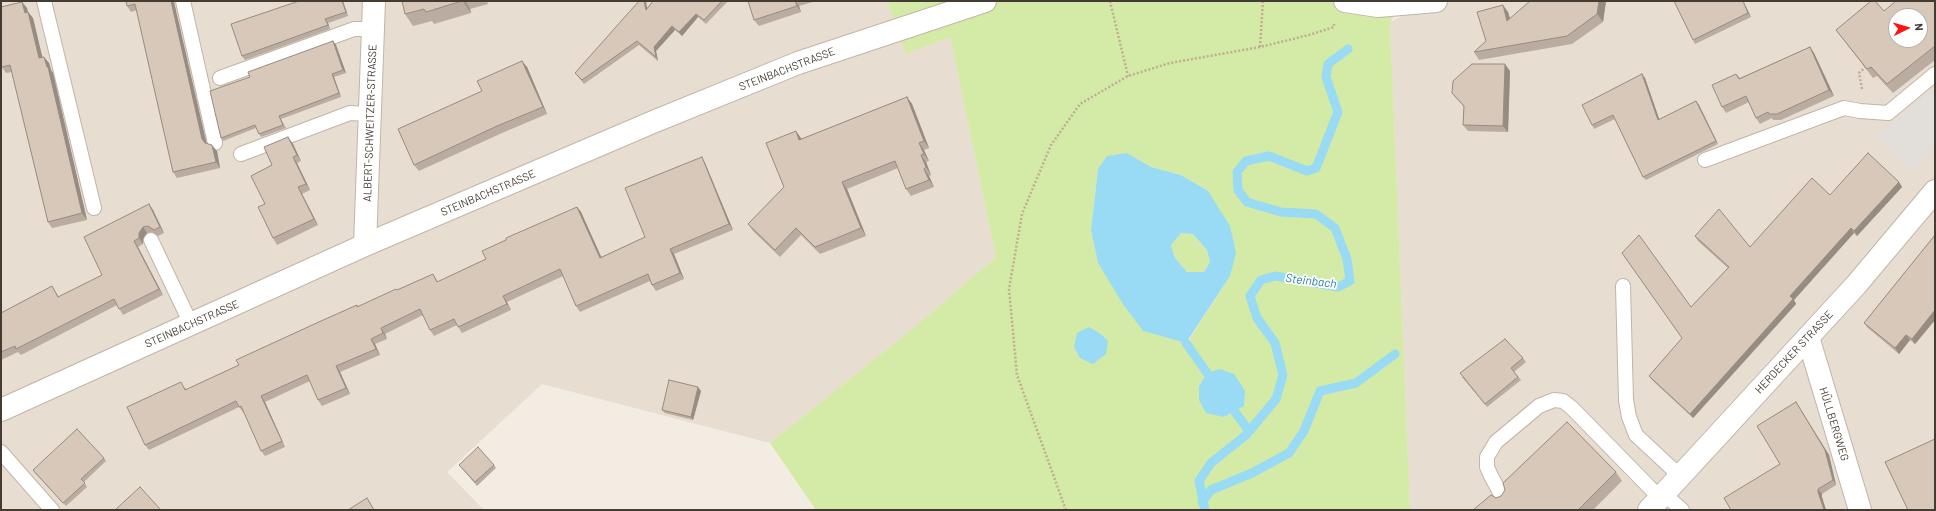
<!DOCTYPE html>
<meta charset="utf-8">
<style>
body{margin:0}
#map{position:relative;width:1936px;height:511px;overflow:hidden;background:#f2ece2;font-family:Barlow,sans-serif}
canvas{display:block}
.frame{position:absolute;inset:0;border:2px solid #443b32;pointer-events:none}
.north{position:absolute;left:1888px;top:8px;width:40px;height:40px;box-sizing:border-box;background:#fff;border:1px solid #b4b1ad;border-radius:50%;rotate:85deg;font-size:11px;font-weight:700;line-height:16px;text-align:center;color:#443b32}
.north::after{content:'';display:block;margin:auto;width:14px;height:18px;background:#ff140d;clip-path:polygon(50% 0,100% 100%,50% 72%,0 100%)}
</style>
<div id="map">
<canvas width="1936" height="511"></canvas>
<div class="frame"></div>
<div class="north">N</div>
</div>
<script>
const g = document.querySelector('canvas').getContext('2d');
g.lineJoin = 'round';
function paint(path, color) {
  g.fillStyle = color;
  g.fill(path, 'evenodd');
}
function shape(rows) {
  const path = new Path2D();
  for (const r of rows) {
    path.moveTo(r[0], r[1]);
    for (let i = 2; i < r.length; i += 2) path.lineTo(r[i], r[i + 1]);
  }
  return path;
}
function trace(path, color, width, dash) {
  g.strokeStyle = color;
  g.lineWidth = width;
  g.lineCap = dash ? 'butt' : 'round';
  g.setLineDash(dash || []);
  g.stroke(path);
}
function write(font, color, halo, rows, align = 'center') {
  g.font = font + ' Barlow,sans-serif';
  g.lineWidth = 3.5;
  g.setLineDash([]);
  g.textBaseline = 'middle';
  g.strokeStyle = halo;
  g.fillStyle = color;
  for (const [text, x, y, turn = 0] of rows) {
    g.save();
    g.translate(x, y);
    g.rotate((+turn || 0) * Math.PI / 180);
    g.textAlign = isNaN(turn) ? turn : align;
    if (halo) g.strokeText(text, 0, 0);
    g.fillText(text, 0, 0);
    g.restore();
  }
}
const residential = shape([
 [1,1,887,1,906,54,950,37,996,257,917,325,770,443,542,384,447,472,484,510,1,510],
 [1434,1,1935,1,1935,510,1410,510,1390,22],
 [1896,16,1920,16,1920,40,1896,40]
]);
const green = shape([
 [887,1,1405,1,1390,22,1410,510,816,510,770,443,917,325,996,257,950,37,906,54],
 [1127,153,1151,167,1181,175,1208,191,1230,276,1187,343,1143,331,1098,263,1091,230,1098,169],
 [1207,373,1244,406,1224,417,1199,400,1199,386],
 [1181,233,1193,234,1207,250,1210,262,1204,272,1187,272,1175,258,1171,245]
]);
const parking = shape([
 [1935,87,1935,145,1913,171,1877,137]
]);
const water = shape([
 [1127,153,1151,167,1181,175,1208,191,1230,226,1236,253,1230,276,1186,343,1143,331,1123,304,1098,263,1091,230,1098,169,1107,156],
 [1181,233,1193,234,1207,250,1210,262,1204,272,1187,272,1175,258,1171,245],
 [1089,327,1101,334,1108,341,1106,354,1093,364,1080,358,1074,347,1077,333],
 [1220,369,1234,374,1245,391,1244,406,1224,417,1206,413,1199,400,1199,386,1207,373]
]);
const stream = shape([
 [1186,343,1207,373],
 [1235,412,1249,431],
 [1202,502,1211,490,1252,473,1289,453,1304,431,1320,391,1356,383,1395,354],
 [1205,510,1199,481,1211,463,1246,435,1276,399,1283,375,1275,343,1257,318,1250,296,1261,280,1275,276,1338,287,1350,281,1347,259,1335,228,1316,214,1281,212,1247,202,1238,190,1237,172,1246,161,1269,156,1307,171,1316,168,1338,112,1326,77,1328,64,1348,49]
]);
const path = shape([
 [1110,1,1128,76],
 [1260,47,1263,1],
 [1862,89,1859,73,1867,66],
 [1066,510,1017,375,1009,289,1022,214,1051,145,1080,104,1128,76,1170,63,1260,47,1309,35,1334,27,1334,24]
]);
const lane = shape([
 [44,1,94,208],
 [183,1,215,143],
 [220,78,354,29,373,29],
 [241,154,350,113,371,114],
 [1705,160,1844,108,1860,111,1888,113,1935,74],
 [151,240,191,324],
 [1623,286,1626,400,1629,417,1636,435,1680,476],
 [1,452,52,510],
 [1664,494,1682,510],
 [1503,498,1491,476,1487,467,1487,457,1496,442,1539,406,1554,400,1563,401,1572,408,1660,498]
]);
const street = shape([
 [1345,1,1378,6,1436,1],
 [365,245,374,1],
 [1808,337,1860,510],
 [1,410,365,245,653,122,798,63,985,1],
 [1649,510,1856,285,1935,191]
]);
const wall = shape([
 [126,1,174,1,174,2,206,143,217,151,220,168,177,178,173,172,137,10,131,12,127,6],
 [299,1,343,1,348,16,328,23,330,29,245,60,242,56],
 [402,1,487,1,488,4,470,9,471,13,434,24,432,21,413,26,405,14],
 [653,1,728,1,706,24,698,17,682,36,675,30,656,51,658,61,639,45,584,84,575,73,647,8],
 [748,1,816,1,799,6,801,12,759,26,754,20],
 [1553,1,1606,1,1603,22,1572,44,1479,60,1474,52,1486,41,1508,12,1510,19],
 [1743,1,1751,17,1695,44,1693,40],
 [1935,1,1935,60,1893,93,1877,76,1873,78,1836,30,1884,11],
 [22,2,27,8,28,12,33,18,42,57,49,63,51,70,53,73,87,220,52,228,48,222,12,72,6,73,2,67],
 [333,41,336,45,346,73,334,77,341,97,281,119,286,128,261,137,256,128,223,141,221,138,250,77],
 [1810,47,1814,53,1834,96,1781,120,1773,120,1772,118,1760,124,1756,118,1749,102,1726,113,1722,107,1736,74,1740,78],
 [527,67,547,114,502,133,419,171,414,165,482,91],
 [1510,71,1508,132,1468,131,1463,125,1464,107,1457,99,1452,93],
 [1642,74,1645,78,1659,120,1696,101,1699,105,1718,144,1646,180,1643,177,1615,119,1594,129,1592,125],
 [907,97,912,104,929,148,924,150,929,161,926,162,931,175,929,176,934,187,911,196,906,189,898,168,847,189,866,236,820,254,801,235,780,257,753,231,748,224,784,187,801,138,801,139],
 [288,137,293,144,301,161,297,163,310,190,302,194,318,225,277,245,273,238,272,165],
 [702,157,705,163,733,230,674,254,684,279,656,291,652,285,650,281,580,312,576,306,563,276,507,302,511,310,462,333,457,325,434,336,430,330,423,315,385,334,387,339,375,344,380,355,340,372,350,394,322,406,318,400,310,381,265,402,285,447,265,456,261,451,244,412,243,412,239,407,149,450,145,445,185,387,186,390,239,365,358,307,397,290,433,274,438,282,486,259,577,207,581,212,601,257,645,237],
 [1899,182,1902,187,1857,236,1854,233,1794,300,1796,304,1693,418,1652,380,1649,376,1682,338,1691,307,1728,268,1698,241,1695,236,1750,247,1830,195],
 [149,204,153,210,164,233,158,236,152,232,147,233,143,239,143,244,138,247,163,295,123,315,117,305,21,355,18,352,1,360,1,313,52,286,59,297,102,275],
 [1935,235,1935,320,1915,344,1910,340,1899,354,1868,328,1864,323],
 [1523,358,1526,362,1514,372,1521,380,1487,407,1462,377],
 [701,391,693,420,665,413,662,410],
 [1796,402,1829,455,1836,485,1822,494,1822,497,1826,510,1731,510,1780,464],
 [104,458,106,461,84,482,87,487,66,506,35,473,33,470],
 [459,465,494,465,496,468,477,486],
 [1616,472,1622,481,1593,510,1473,510,1496,498]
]);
const shadedWall = shape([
 [171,1,174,1,174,2,207,145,209,149,202,139],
 [342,1,343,1,348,16,346,12],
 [463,1,465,1,470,9,471,13],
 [644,1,646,1,648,13,646,10],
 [795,1,799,6,801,12,797,6],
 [1599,1,1606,1,1603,22,1597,14],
 [1743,1,1751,17,1748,13],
 [22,2,27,8,29,19,25,13],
 [1503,5,1508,12,1513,29,1507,21],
 [28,12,33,18,44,64,39,58],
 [696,14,698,17,682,36,679,32],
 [325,19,328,23,330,29],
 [672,26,675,30,656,51,658,61,656,57,654,47],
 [333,41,336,45,346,73,343,70],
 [1810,47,1814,53,1834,96,1829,90],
 [44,57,49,63,51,70,53,73,87,220,82,213],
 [522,61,527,67,547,114,543,107],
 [1505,64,1510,71,1508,132,1503,126],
 [332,74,334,77,341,97,339,93],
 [1642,74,1645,78,1661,124,1658,120],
 [907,97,912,104,929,148,924,141],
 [1696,101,1699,105,1718,144,1716,141],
 [796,131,801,138,804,147,799,140],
 [288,137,293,144,301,161,297,155],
 [919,143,924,150,929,161,924,154],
 [212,145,217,151,220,168,216,162],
 [921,155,926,162,931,175,926,167],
 [293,157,297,163,310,190,306,184],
 [702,157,705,163,733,230,729,224],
 [924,169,929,176,934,187,929,180],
 [842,182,847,189,866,236,861,228],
 [1899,182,1902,187,1857,236,1854,231],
 [298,187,302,194,318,225,314,219],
 [149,204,153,210,164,233,160,227],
 [577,207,581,212,604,263,600,258],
 [143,227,147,233,143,239,143,244,139,238,139,233],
 [1851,228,1854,233,1794,300,1796,304,1693,418,1690,414,1790,296],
 [134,241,138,247,163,295,159,289],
 [670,249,674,254,684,279,680,273],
 [503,296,507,302,511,310,507,304],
 [1935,310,1935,320,1915,344,1912,339],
 [381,328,385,334,387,339,383,333],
 [1906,335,1910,340,1899,354,1895,348],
 [371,339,375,344,380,355,376,349],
 [336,366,340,372,350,394,346,388],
 [698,387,701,391,693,420,691,417],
 [261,396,265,402,285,447,282,441],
 [1796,402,1829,455,1836,485,1833,480],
 [1818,489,1822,494,1822,497,1826,510,1824,510,1818,492]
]);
const building = shape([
 [126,1,171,1,202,139,205,143,212,145,216,162,173,172,135,4,127,6,126,1],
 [299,1,342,1,346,12,325,19,328,25,242,56,231,24,299,1],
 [402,1,462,1,426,12,424,9,405,14,402,1],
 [639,1,644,1,646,10,653,1,722,1,704,20,696,14,679,32,672,26,654,47,656,57,637,41,582,80,575,73,639,1],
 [748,1,795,1,797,6,754,20,748,1],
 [1530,1,1599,1,1597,14,1567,36,1474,52,1486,41,1477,12,1503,5,1507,21,1530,1],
 [1674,1,1743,1,1748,13,1693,40,1674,1],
 [1871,1,1875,1,1884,11,1896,1,1935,1,1935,46,1887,84,1871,67,1867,69,1836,30,1871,1],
 [1896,16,1920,16,1920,40,1896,40,1896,16],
 [22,2,25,13,28,12,39,58,44,57,47,67,48,67,82,213,48,222,10,65,2,67,1,64,1,7,22,2],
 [333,41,343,70,332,74,339,93,279,116,283,125,259,134,255,125,221,138,210,91,250,77,248,72,333,41],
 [1810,47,1829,90,1777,114,1769,114,1768,112,1756,118,1746,96,1722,107,1712,85,1736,74,1739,79,1810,47],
 [522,61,543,107,497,126,414,165,398,129,482,91,477,81,522,61],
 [1472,64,1505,64,1503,126,1463,125,1464,106,1452,93,1453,81,1472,64],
 [1642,74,1658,120,1696,101,1716,141,1643,177,1613,115,1592,125,1582,105,1642,74],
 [907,97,924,141,919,143,924,154,921,155,926,167,924,169,929,180,906,189,895,161,842,182,861,228,815,247,796,228,775,250,748,224,784,187,766,143,796,131,799,140,907,97],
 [288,137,297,155,293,157,306,184,298,187,314,219,273,238,258,207,265,204,251,176,272,165,264,147,288,137],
 [1868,153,1899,182,1854,231,1851,228,1790,296,1793,299,1690,414,1649,376,1682,338,1622,253,1639,235,1691,307,1729,267,1695,236,1719,209,1750,247,1812,178,1830,195,1868,153],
 [702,157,729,224,670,249,680,273,652,285,648,274,576,306,560,269,503,296,507,304,458,327,454,319,430,330,420,309,381,328,383,333,371,339,376,349,336,366,346,388,318,400,307,375,261,396,282,441,261,451,241,406,239,407,236,401,145,445,127,407,181,382,185,390,239,365,236,360,321,321,357,305,357,307,396,289,397,290,433,274,437,282,486,259,482,251,506,240,506,238,577,207,600,258,645,237,625,188,702,157],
 [149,204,160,227,154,230,148,226,143,227,139,233,139,238,134,241,159,289,119,309,114,299,16,349,15,346,1,352,1,313,52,286,58,297,102,275,84,237,149,204],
 [1935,235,1935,310,1912,339,1906,335,1895,348,1864,323,1935,235],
 [1505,339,1523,358,1511,368,1518,377,1485,404,1460,373,1505,339],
 [669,380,698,387,691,417,662,410,669,380],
 [1796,402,1825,450,1833,480,1818,489,1818,492,1824,510,1731,510,1724,498,1780,464,1757,426,1796,402],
 [1567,422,1616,472,1578,510,1473,510,1491,495,1496,498,1501,496,1505,490,1503,483,1567,422],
 [77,429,104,458,81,479,85,483,63,503,33,470,77,429],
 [1935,439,1935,510,1908,510,1885,462,1935,439],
 [478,447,494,465,475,482,459,465,478,447],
 [140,487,161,510,115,510,140,487],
 [367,498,374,510,348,510,367,498]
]);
const streetNames = [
 ["STEINBACHSTRASSE",787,69,-21],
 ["ALBERT-SCHWEITZER-STRASSE",370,123,-88],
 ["STEINBACHSTRASSE",488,193,-23],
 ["STEINBACHSTRASSE",192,324,-24],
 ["HERDECKER STRASSE",1794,352,-47],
 ["HÜLLBERGWEG",1834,424,73]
];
const waterNames = [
 ["Steinbach",1311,281,7]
];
paint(residential, '#e7ddd0');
paint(green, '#d4eaa7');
paint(parking, '#e2dfdb');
paint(water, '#99daf4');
trace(stream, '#99daf4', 9);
trace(lane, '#c1b5a7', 16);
trace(street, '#c1b5a7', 24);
trace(path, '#c1ac95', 2.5, [2, 2]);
trace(lane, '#fff', 14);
trace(street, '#fff', 22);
paint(wall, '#baaca0');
paint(shadedWall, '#978c82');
paint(building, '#d8c8ba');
trace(building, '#978c82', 1);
write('11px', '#443b32', '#fff', streetNames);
write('italic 12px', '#247ea6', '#fff', waterNames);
</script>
